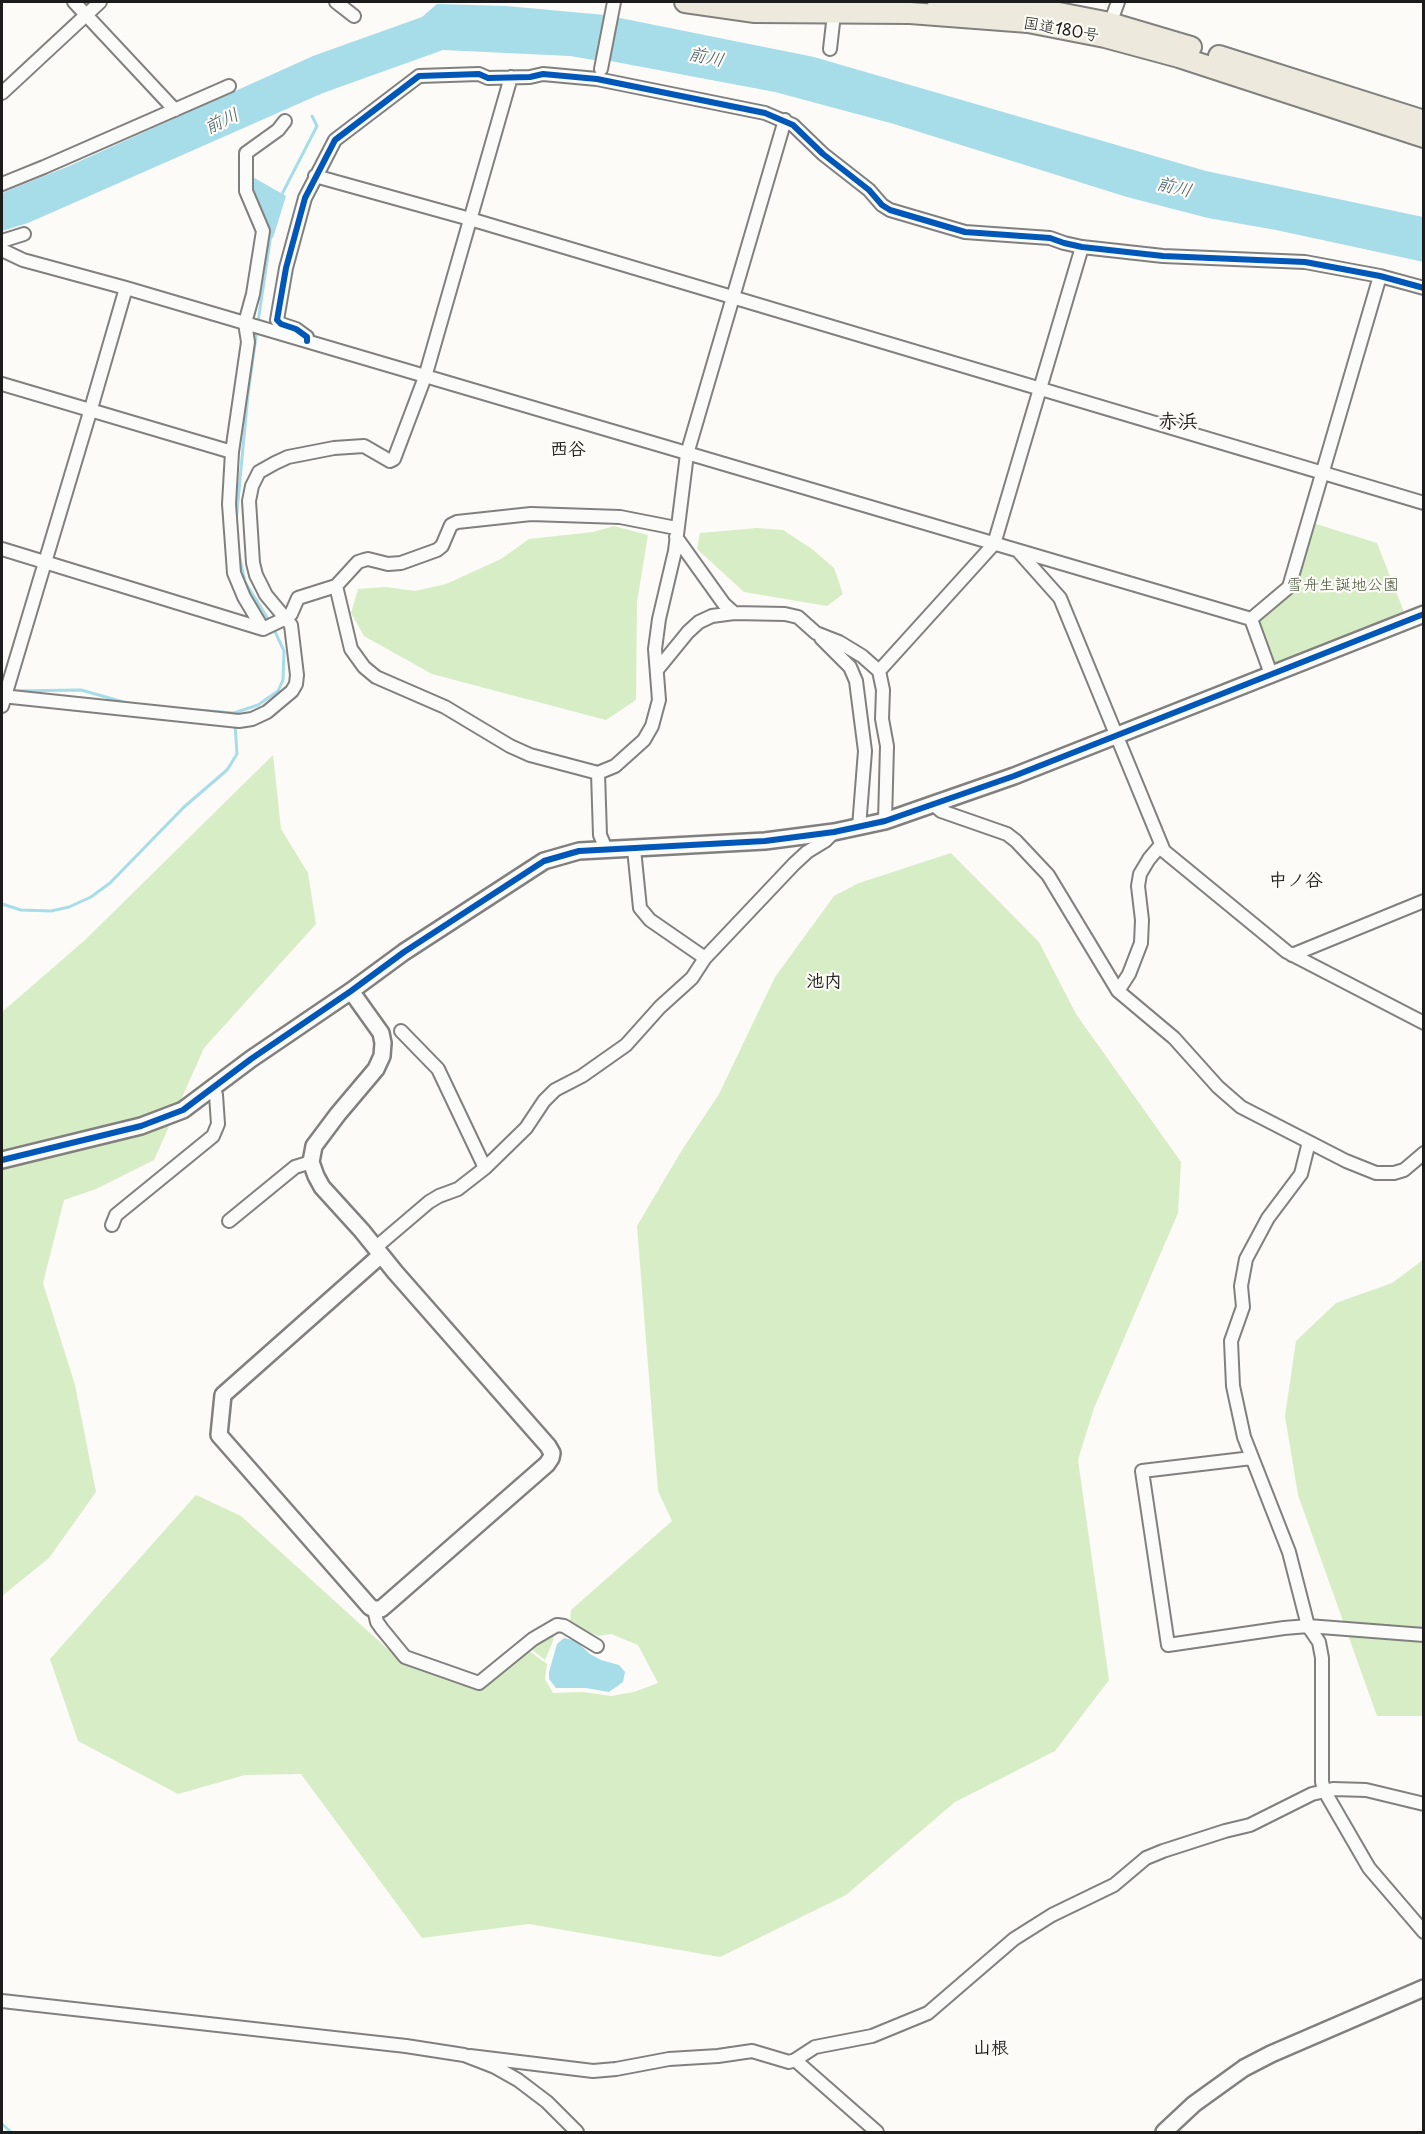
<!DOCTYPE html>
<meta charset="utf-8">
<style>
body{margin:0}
#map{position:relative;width:1425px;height:2134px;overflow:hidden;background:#fcfbf8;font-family:"Playpen Sans",sans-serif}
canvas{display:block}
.frame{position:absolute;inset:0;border:3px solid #1c1c1c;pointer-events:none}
</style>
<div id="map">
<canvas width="1425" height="2134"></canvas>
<div class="frame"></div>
</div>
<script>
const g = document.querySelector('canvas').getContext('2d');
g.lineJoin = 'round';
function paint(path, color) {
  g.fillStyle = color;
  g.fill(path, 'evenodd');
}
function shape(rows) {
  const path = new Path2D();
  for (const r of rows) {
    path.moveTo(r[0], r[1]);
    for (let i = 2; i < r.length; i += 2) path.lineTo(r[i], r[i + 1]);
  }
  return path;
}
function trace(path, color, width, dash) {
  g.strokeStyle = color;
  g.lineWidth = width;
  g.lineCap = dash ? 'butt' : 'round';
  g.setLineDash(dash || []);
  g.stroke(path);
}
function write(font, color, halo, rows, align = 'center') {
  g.font = font + ' "Playpen Sans","Klee One",sans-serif';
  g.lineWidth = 4.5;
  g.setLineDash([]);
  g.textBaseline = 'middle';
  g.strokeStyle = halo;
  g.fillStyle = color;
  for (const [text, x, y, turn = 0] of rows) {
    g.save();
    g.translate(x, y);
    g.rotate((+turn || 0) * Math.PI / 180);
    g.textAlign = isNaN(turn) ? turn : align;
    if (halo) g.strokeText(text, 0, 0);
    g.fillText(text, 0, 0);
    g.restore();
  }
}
const green = shape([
 [1313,523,1377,543,1404,612,1273,666,1257,620,1294,589],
 [614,526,648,535,637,602,636,700,606,720,432,674,364,636,351,613,358,589,386,587,415,591,446,584,501,559,529,539,593,532],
 [757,528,783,530,812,549,834,568,843,594,827,606,744,592,697,549,700,533],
 [273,755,281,829,308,873,316,924,204,1048,154,1160,96,1189,64,1200,43,1283,75,1385,96,1492,49,1558,2,1596,2,1012,85,940],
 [951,853,1039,942,1076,1014,1181,1162,1178,1213,1094,1408,1078,1460,1109,1680,1055,1751,955,1802,846,1895,720,1957,529,1924,422,1938,301,1774,245,1775,178,1794,78,1741,50,1659,196,1495,241,1516,403,1663,480,1687,528,1650,547,1664,545,1679,553,1693,583,1692,611,1696,634,1692,658,1683,638,1645,611,1634,598,1636,570,1623,571,1610,672,1521,658,1491,637,1226,682,1150,719,1094,775,977,834,896,859,883],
 [1423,1260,1423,1716,1377,1716,1298,1495,1285,1416,1296,1341,1336,1303,1392,1283],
 [555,1631,553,1641,545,1660,530,1648]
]);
const water = shape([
 [437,4,506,6,605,15,814,57,1206,171,1423,217,1424,262,1276,230,1208,218,1127,197,894,124,775,92,605,60,600,61,570,56,443,50,323,93,28,223,2,231,2,193,69,166,313,56,422,17],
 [251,176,286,196,273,238,267,236,253,194],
 [564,1638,576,1641,590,1654,601,1660,619,1665,625,1672,623,1682,609,1692,586,1688,556,1688,549,1679,549,1672,557,1644]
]);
const stream = shape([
 [281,196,317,126,312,116],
 [258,322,271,234],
 [236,522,248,394,257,329],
 [238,550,245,582,270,622],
 [9,691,81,690,127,703],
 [160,707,234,713,258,705,278,691,283,680,284,651,273,627],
 [2,904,21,910,51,911,69,907,91,897,110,883,184,807,227,770,237,754,235,724],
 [1390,1995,1424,1980],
 [1212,2082,1229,2070],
 [2,2124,11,2132]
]);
const minor = shape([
 [74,2,175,110],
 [336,2,354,16],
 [1108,29,1118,2],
 [830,49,834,14,839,2],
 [601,69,614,2],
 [2,93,100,2],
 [315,176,470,219,1424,503],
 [2,184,44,167,229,86],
 [2,241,24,234],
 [2,250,23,260,126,288,1251,619],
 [307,341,307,337,296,329,281,324,277,320,286,268,305,198,335,140,419,76,479,74,488,78,530,77,543,74,597,79,765,113,793,125,823,154,869,190,882,205,890,210,965,232,1050,238,1064,243,1082,247,1163,256,1305,262,1380,276,1424,288],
 [2,384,232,452],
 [676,537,724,604,734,613,785,614,798,617,816,633,839,642,862,656,879,671,883,690,882,719,887,746,885,821],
 [2,549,263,629,286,618,291,614,298,598,336,586,358,562,364,560,368,559,388,564,401,563,437,550,442,546,451,525,457,522,531,514,620,517,676,528],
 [1019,552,1060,598,1164,851,1287,952,1424,1023],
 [336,586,351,649,364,667,376,677,445,707,510,746,530,755,598,773,615,766,644,740,652,726,659,700,655,649,659,619,675,551,687,454,785,120],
 [1251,619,1289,587,1380,276],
 [1251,619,1271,674],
 [263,629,244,597,234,573,229,504,232,452,248,342,245,323,253,294,263,231,246,191,246,153,278,130,285,121],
 [821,638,850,667,856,681,865,751,859,827],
 [657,670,688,632,699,622,712,616,734,613],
 [879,671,994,544,1082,247],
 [2,696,239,721,252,719,267,712,292,691,296,684,297,675,291,625,266,595,256,575,253,563,249,501,252,486,259,472,275,463,288,457,334,448,364,446,390,461,394,459,425,377,511,77],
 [2,706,90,412,126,288],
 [598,773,600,835,606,849],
 [934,805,941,811,1007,834,1016,841,1048,875,1118,991,1174,1038,1218,1087,1241,1107,1346,1161,1376,1173,1394,1173,1404,1170,1424,1153],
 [634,849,640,908,650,920,705,958],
 [1292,955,1424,901],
 [1118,991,1129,974,1141,943,1142,920,1138,886,1140,874,1149,859,1160,846],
 [401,1031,438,1069,485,1168],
 [1309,1142,1301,1174,1268,1218,1246,1259,1241,1286,1243,1307,1231,1341,1233,1386,1244,1437,1289,1552,1308,1626,1319,1642,1322,1658,1322,1782,1325,1792,1369,1868,1424,1932],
 [229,1221,295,1167,311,1162],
 [112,1225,116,1215,213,1136,218,1124,216,1095,213,1087],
 [375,1248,429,1202,439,1196,458,1189,485,1168,526,1128,544,1101,555,1090,582,1076,626,1045,660,1007,692,978,705,958,794,864,807,852,825,841,834,832],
 [1252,1458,1142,1471,1168,1645,1284,1628,1308,1626,1424,1635],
 [374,1609,377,1622,382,1629,405,1657,479,1683,533,1639,557,1625,564,1626,597,1646],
 [2,2001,406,2046,464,2055,495,2067,518,2080,547,2102,577,2132],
 [470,2056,593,2071,616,2069,669,2059,718,2056,752,2051,789,2062,795,2060,815,2047,872,2036,928,2013,1014,1939,1052,1915,1114,1885,1146,1858,1163,1851,1225,1831,1250,1825,1312,1794,1333,1789,1366,1790,1424,1804],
 [795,2060,877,2132]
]);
const tertiary = shape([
 [351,991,381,1033,383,1043,382,1056,376,1069,338,1114,314,1146,311,1162,316,1176,322,1187,362,1231,395,1272,548,1446,552,1453,551,1458,547,1464,388,1603,381,1609,374,1609,370,1607,219,1435,223,1395,381,1255],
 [2,1160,141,1126,183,1110,251,1059,351,991,404,952,544,861,579,851,765,841,834,832,885,821,1014,776,1424,614],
 [1164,2132,1194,2104,1244,2068,1271,2054,1424,1988]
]);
const trunk = shape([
 [685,2,755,12,910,13,1028,22,1105,37,1179,57,1424,137],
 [938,2,1033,8,1110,23,1191,47],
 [1219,56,1424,121]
]);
const cycleway = shape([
 [307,341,307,337,296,329,281,324,277,320,286,268,305,198,335,140,419,76,479,74,488,78,530,77,543,74,597,79,765,113,793,125,823,154,869,190,882,205,890,210,965,232,1050,238,1064,243,1082,247,1163,256,1305,262,1380,276,1424,288],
 [2,1160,141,1126,183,1110,251,1059,351,991,404,952,544,861,579,851,765,841,834,832,885,821,1014,776,1424,614]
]);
const streetNames = [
 ["国道180号",1061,30,10]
];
const parkNames = [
 ["雪舟生誕地公園",1343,586]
];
const waterNames = [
 ["前川",706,58,12],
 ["前川",222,122,-26],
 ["前川",1174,188,14]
];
const neighbourhoodNames = [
 ["西谷",568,450],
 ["中ノ谷",1296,881],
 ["池内",824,982],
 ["山根",991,2049]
];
const quarterNames = [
 ["赤浜",1178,422]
];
paint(green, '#d7edc5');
paint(water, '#a7dce9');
trace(stream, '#a7dce9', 3);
trace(minor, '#81807f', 16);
trace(tertiary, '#81807f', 20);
trace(trunk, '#81807f', 24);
trace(minor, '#fbfbf9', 12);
trace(tertiary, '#fbfbf9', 15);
trace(trunk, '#edeadd', 20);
trace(cycleway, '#0057b8', 6);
write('16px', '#1c1c1c', '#fdfcf7', streetNames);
write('16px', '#4b5742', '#fdfcf7', parkNames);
write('italic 18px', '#405a62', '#fdfcf7', waterNames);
write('bold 18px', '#1c1c1c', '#fdfcf7', neighbourhoodNames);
write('bold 20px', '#1c1c1c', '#fdfcf7', quarterNames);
</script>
